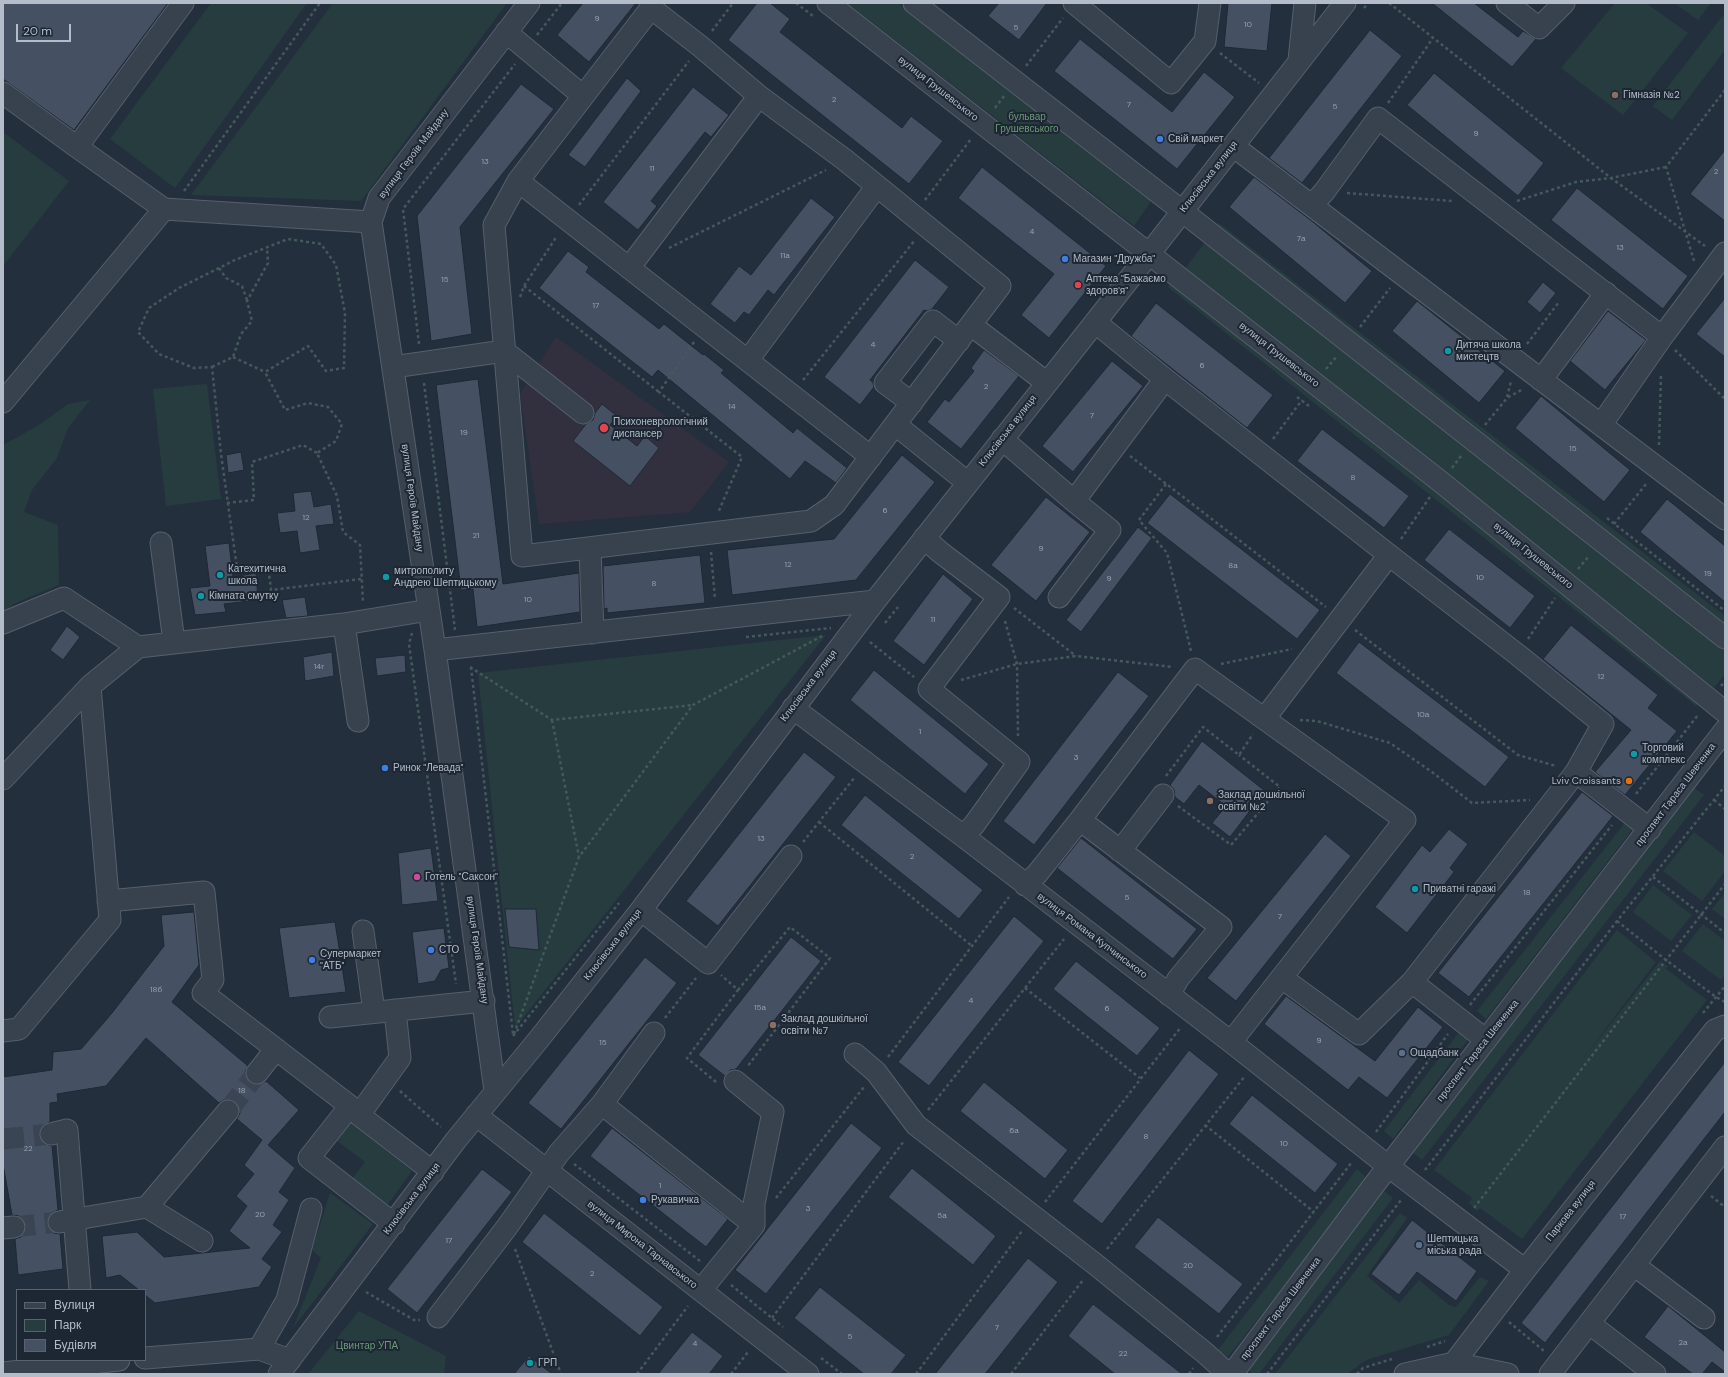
<!DOCTYPE html>
<meta charset="utf-8">
<style>
body{margin:0}
#map{position:relative;width:1728px;height:1377px;overflow:hidden;background:#242f3e;font-family:"DM Sans",sans-serif}
canvas{display:block}
.frame{position:absolute;inset:0;border:4px solid #b4bcc9;pointer-events:none}
.legend{position:absolute;left:16px;top:1289px;width:130px;height:72px;box-sizing:border-box;background:#1d2633;border:1px solid #59626f;margin:0;padding:5px 7px;list-style:none;font-size:12px;color:#b4bcc9}
.legend li{display:flex;align-items:center;gap:8px;height:20px}
.legend b{width:20px;border:1px solid #59626f}
.scale{position:absolute;left:16px;top:24px;width:55px;height:18px;box-sizing:border-box;border:2px solid #b4bcc9;border-top:0;padding-left:5px;font-size:12px;line-height:14px;white-space:nowrap;color:#b4bcc9;-webkit-text-stroke:3px #1d2633;paint-order:stroke}
</style>
<div id="map">
<canvas width="1728" height="1377"></canvas>
<div class="frame"></div>
<ul class="legend">
<li><b style="height:5px;background:#38414e"></b>Вулиця</li>
<li><b style="height:11px;background:#263c3f"></b>Парк</li>
<li><b style="height:11px;background:#455162"></b>Будівля</li>
</ul>
<div class="scale">20 m</div>
</div>
<script>
const g = document.querySelector('canvas').getContext('2d');
g.lineJoin = 'round';
function paint(path, color) {
  g.fillStyle = color;
  g.fill(path, 'evenodd');
}
function shape(rows) {
  const path = new Path2D();
  for (const r of rows) {
    path.moveTo(r[0], r[1]);
    for (let i = 2; i < r.length; i += 2) path.lineTo(r[i], r[i + 1]);
  }
  return path;
}
function trace(path, color, width, dash) {
  g.strokeStyle = color;
  g.lineWidth = width;
  g.lineCap = dash ? 'butt' : 'round';
  g.setLineDash(dash || []);
  g.stroke(path);
}
function write(font, color, halo, rows, align = 'center') {
  g.font = font + ' "DM Sans",sans-serif';
  g.lineWidth = 4;
  g.setLineDash([]);
  g.textBaseline = 'middle';
  g.strokeStyle = halo;
  g.fillStyle = color;
  for (const [text, x, y, turn = 0] of rows) {
    g.save();
    g.translate(x, y);
    g.rotate((+turn || 0) * Math.PI / 180);
    g.textAlign = isNaN(turn) ? turn : align;
    if (halo) g.strokeText(text, 0, 0);
    g.fillText(text, 0, 0);
    g.restore();
  }
}
const medical = shape([
 [556,337,729,462,690,512,539,524,520,394]
]);
const green = shape([
 [211,3,307,3,175,188,110,139],
 [333,3,507,3,361,201,191,195],
 [847,3,898,3,1152,200,1134,226],
 [1615,3,1646,3,1688,33,1623,115,1561,68],
 [1674,3,1711,3,1698,20],
 [1725,13,1725,50,1672,120,1653,106],
 [3,132,69,181,3,266],
 [1219,223,1725,616,1725,632,1213,230],
 [1206,241,1725,649,1725,674,1714,688,1184,270],
 [1176,279,1703,700,1696,706,1168,287],
 [207,384,221,499,166,506,153,389],
 [90,400,68,428,57,458,32,490,24,512,58,525,59,585,13,604,3,613,3,445,39,425,68,404],
 [826,635,515,1028,478,673],
 [1693,787,1704,795,1422,1160,1412,1152],
 [1627,820,1634,827,1486,1019,1477,1011],
 [1694,832,1725,856,1725,871,1702,901,1663,871],
 [1653,885,1692,915,1671,941,1633,912],
 [1725,893,1725,919,1712,909],
 [1703,924,1725,941,1725,975,1721,980,1682,951],
 [1617,930,1656,962,1583,1059,1660,961,1668,966,1666,969,1707,1000,1522,1239,1480,1208,1477,1211,1469,1203,1472,1198,1434,1170],
 [1462,1028,1471,1036,1393,1139,1384,1131],
 [350,1122,412,1171,386,1207,352,1179,365,1162,336,1140],
 [1357,1169,1368,1179,1228,1357,1218,1350],
 [1382,1189,1393,1198,1259,1374,1253,1374,1247,1369],
 [330,1193,373,1224,293,1328,321,1258,312,1250],
 [1400,1213,1407,1218,1367,1276,1399,1303,1419,1280,1449,1305,1456,1307,1480,1277,1489,1281,1449,1335,1366,1360,1347,1374,1275,1374],
 [359,1311,446,1356,444,1374,308,1374]
]);
const building = shape([
 [3,3,168,3,74,130,3,79,3,3],
 [583,3,636,3,589,62,557,35,583,3],
 [757,3,770,3,790,19,780,32,902,128,911,116,943,141,909,184,728,40,757,3],
 [999,3,1047,3,1019,40,988,16,999,3],
 [1228,3,1272,3,1267,51,1224,47,1228,3],
 [1432,3,1474,3,1518,37,1523,31,1536,39,1512,67,1432,3],
 [1370,30,1402,56,1302,183,1269,158,1370,30],
 [1080,39,1172,112,1204,72,1235,97,1177,169,1054,71,1080,39],
 [1434,73,1544,163,1518,196,1407,105,1434,73],
 [627,78,641,91,585,167,568,155,627,78],
 [521,84,554,109,460,227,472,334,431,341,417,216,521,84],
 [693,87,729,115,711,137,705,132,651,201,657,206,638,230,603,202,693,87],
 [1725,150,1725,221,1690,194,1725,150],
 [982,167,1106,266,1049,338,1021,315,1054,274,958,198,982,167],
 [1254,177,1313,222,1372,271,1345,303,1229,207,1254,177],
 [1577,188,1688,276,1663,309,1551,220,1577,188],
 [811,198,835,217,774,295,768,290,749,315,744,312,735,323,710,304,739,266,751,275,811,198],
 [568,251,589,267,586,272,659,329,664,324,703,355,704,354,724,370,721,373,793,433,797,428,847,468,836,483,805,461,790,479,658,370,652,377,539,288,568,251],
 [915,260,949,287,932,309,927,311,924,310,870,380,873,383,874,387,860,405,824,377,915,260],
 [1543,282,1556,293,1540,313,1527,302,1543,282],
 [1725,298,1725,357,1696,334,1725,298],
 [1417,301,1505,371,1479,403,1392,331,1417,301],
 [1156,303,1273,395,1247,428,1131,336,1156,303],
 [1608,311,1646,340,1605,390,1570,361,1608,311],
 [984,350,1019,376,961,449,927,422,945,399,949,402,974,371,971,368,984,350],
 [1112,361,1143,386,1073,472,1042,446,1112,361],
 [478,379,503,584,579,573,580,612,477,627,473,589,461,590,436,385,478,379],
 [1541,396,1630,470,1604,502,1515,428,1541,396],
 [602,404,617,416,610,425,637,446,645,436,659,448,630,486,573,441,586,424,593,420,595,413,602,404],
 [1322,429,1409,496,1384,528,1297,461,1322,429],
 [241,452,244,470,228,473,226,455,241,452],
 [902,455,935,482,856,580,732,595,727,550,834,539,902,455],
 [311,491,314,507,331,504,334,524,316,526,320,550,300,553,297,531,280,533,277,513,295,511,293,493,311,491],
 [1170,494,1320,610,1297,639,1147,523,1170,494],
 [1046,497,1090,532,1036,601,991,565,1046,497],
 [1667,499,1725,546,1725,602,1640,532,1667,499],
 [1138,527,1152,538,1081,632,1066,620,1138,527],
 [1449,529,1535,596,1510,628,1424,560,1449,529],
 [229,543,233,577,256,573,258,600,224,604,226,612,195,615,190,588,210,586,205,546,229,543],
 [700,555,705,603,607,613,607,608,604,609,603,566,700,555],
 [943,574,973,599,924,665,893,641,943,574],
 [305,597,308,616,286,618,282,600,305,597],
 [1571,625,1658,695,1648,708,1677,731,1625,795,1595,772,1631,730,1543,659,1571,625],
 [67,626,80,637,63,660,50,650,67,626],
 [1359,642,1509,757,1485,787,1336,673,1359,642],
 [332,652,334,676,305,681,303,657,332,652],
 [405,655,406,672,377,676,375,658,405,655],
 [874,670,989,764,965,794,850,700,874,670],
 [1118,672,1149,696,1034,845,1003,821,1118,672],
 [1202,741,1265,791,1230,837,1212,823,1226,806,1199,785,1184,804,1175,797,1174,790,1170,785,1202,741],
 [804,752,836,777,718,926,686,901,804,752],
 [1582,792,1613,816,1469,997,1438,973,1582,792],
 [865,795,983,890,959,919,841,825,865,795],
 [1449,829,1468,844,1450,868,1454,872,1407,933,1375,907,1422,845,1430,852,1449,829],
 [1325,834,1351,856,1236,1001,1207,978,1325,834],
 [1081,838,1197,929,1173,959,1057,868,1081,838],
 [431,848,438,901,402,905,398,853,431,848],
 [505,909,536,909,539,950,509,947,505,909],
 [194,912,199,965,172,1002,248,1066,245,1072,246,1077,249,1082,256,1085,261,1084,266,1081,299,1110,268,1145,295,1168,279,1192,289,1200,273,1225,282,1232,262,1259,272,1267,259,1287,155,1303,145,1295,145,1290,139,1290,120,1275,106,1278,102,1236,137,1232,164,1257,250,1248,229,1231,247,1206,236,1196,254,1174,244,1165,262,1140,237,1119,240,1113,239,1107,236,1102,230,1099,224,1100,219,1103,146,1038,106,1086,57,1094,58,1102,50,1103,50,1122,42,1126,40,1130,39,1137,43,1143,52,1146,58,1210,51,1213,48,1218,47,1224,50,1230,54,1233,60,1234,63,1269,18,1275,15,1239,21,1237,25,1232,26,1226,24,1220,19,1216,12,1215,3,1164,3,1077,52,1070,53,1052,81,1049,112,1013,164,946,161,915,194,912],
 [1014,916,1044,941,929,1086,898,1062,1014,916],
 [335,922,346,992,289,998,279,928,335,922],
 [444,928,449,968,441,970,435,981,418,984,412,932,444,928],
 [791,937,821,961,736,1069,730,1070,725,1076,698,1055,791,937],
 [645,957,677,983,561,1129,528,1103,645,957],
 [1076,961,1160,1028,1137,1056,1053,989,1076,961],
 [1286,996,1375,1061,1418,1007,1443,1027,1387,1098,1359,1077,1348,1090,1264,1024,1286,996],
 [1189,1050,1219,1074,1102,1224,1072,1201,1189,1050],
 [1725,1062,1725,1112,1545,1343,1521,1323,1725,1062],
 [984,1082,1068,1150,1045,1179,960,1111,984,1082],
 [1252,1095,1338,1164,1315,1193,1229,1124,1252,1095],
 [851,1123,882,1148,766,1294,735,1270,851,1123],
 [612,1128,728,1219,706,1247,590,1156,612,1128],
 [912,1168,996,1236,973,1265,888,1197,912,1168],
 [482,1169,512,1192,417,1313,387,1289,482,1169],
 [544,1213,663,1307,640,1336,522,1242,544,1213],
 [1158,1217,1243,1284,1219,1314,1134,1247,1158,1217],
 [1412,1220,1477,1271,1456,1301,1417,1272,1399,1295,1371,1274,1412,1220],
 [1028,1258,1058,1282,985,1374,935,1374,1028,1258],
 [820,1287,906,1355,891,1374,864,1374,794,1318,820,1287],
 [1093,1304,1182,1374,1115,1374,1068,1336,1093,1304],
 [1668,1306,1725,1352,1725,1372,1712,1362,1702,1374,1693,1374,1644,1337,1668,1306],
 [692,1332,723,1356,709,1374,658,1374,692,1332],
 [529,1356,552,1374,514,1374,529,1356]
]);
const minorTunnel = shape([
 [228,1111,257,1073],
 [3,1139,51,1134],
 [14,1227,59,1222]
]);
const path = shape([
 [796,3,813,16],
 [1389,3,1611,178,1705,246],
 [1364,8,1368,3],
 [712,31,733,3],
 [537,35,562,3],
 [1220,53,1259,83],
 [1026,66,1063,18],
 [1388,103,1433,38],
 [995,108,1004,96],
 [184,191,320,3],
 [1347,193,1452,201],
 [925,200,971,139],
 [1517,201,1576,182,1611,178,1666,167],
 [579,205,689,61],
 [669,248,826,170],
 [1694,261,1666,167,1725,90],
 [219,268,226,278,242,286,247,300],
 [524,286,659,392],
 [520,297,524,286,557,236],
 [1360,327,1390,288],
 [694,342,659,392,742,457,718,513],
 [419,344,403,209,515,64],
 [1527,344,1559,302],
 [1675,350,1725,399],
 [233,357,265,372],
 [212,367,233,357,241,334,252,321,247,301,268,263,267,247],
 [1326,369,1337,356],
 [803,380,915,240],
 [424,383,455,630],
 [1297,397,1309,406],
 [1507,397,1511,381],
 [1485,425,1507,398,1523,389],
 [1273,439,1302,400],
 [1659,445,1661,374],
 [1130,456,1326,607],
 [1452,468,1461,456],
 [1166,484,1139,520,1167,553,1191,651],
 [227,503,254,500,252,462,303,445,317,453],
 [1607,518,1725,611],
 [1614,524,1646,484],
 [1401,539,1430,497],
 [711,552,715,599],
 [1578,569,1589,556],
 [361,579,271,590,268,565,237,568,221,454,212,367,194,368,159,354,138,332,149,308,179,288,235,260,288,239,321,244,336,265,345,313,344,368,326,371,308,346,265,372,285,410,308,403,328,407,342,424,336,441,317,453,337,496,343,532,360,545,363,602],
 [1014,608,1076,656],
 [1005,621,1017,664,1018,736],
 [885,623,898,607],
 [1355,630,1518,755,1556,766],
 [412,633,409,644,456,984],
 [746,637,831,628],
 [1528,639,1555,598],
 [870,642,914,677],
 [1221,664,1292,649],
 [470,667,552,720,693,705],
 [471,667,513,1034],
 [961,680,1017,664,1076,656,1173,667],
 [1721,686,1725,681],
 [552,720,579,857],
 [1300,720,1317,721,1390,743,1432,772,1472,803,1530,800],
 [1166,776,1203,727,1239,755,1253,734],
 [1636,794,1698,715],
 [1714,800,1725,809],
 [1178,806,1231,845,1280,787,1239,755],
 [819,822,972,946],
 [803,842,855,777],
 [1653,877,1725,933],
 [1617,921,1666,960,1716,997,1725,1002],
 [1025,988,1140,1078],
 [738,990,790,927,830,958,747,1067],
 [1470,1005,1612,825],
 [1703,1013,1725,986],
 [665,1018,696,978],
 [514,1034,579,857,693,705,824,635],
 [513,1036,619,903],
 [888,1057,1009,897],
 [716,1082,687,1058,738,990,721,975],
 [400,1091,441,1127],
 [928,1110,1064,939],
 [1205,1125,1314,1212],
 [1376,1132,1448,1034],
 [574,1164,700,1261],
 [1425,1170,1617,921,1725,786],
 [1711,1196,1725,1207],
 [776,1198,864,1087],
 [1045,1202,1181,1027],
 [1474,1208,1725,884],
 [515,1249,561,1374],
 [1107,1249,1245,1076],
 [731,1285,783,1327],
 [366,1292,414,1320,420,1320],
 [772,1318,904,1141],
 [1509,1322,1544,1351],
 [1217,1337,1352,1162],
 [1427,1347,1445,1341],
 [821,1358,842,1374],
 [637,1374,688,1306],
 [731,1374,748,1352],
 [916,1374,1022,1231],
 [1011,1374,1083,1280],
 [1189,1374,1193,1368],
 [1267,1374,1401,1200],
 [1357,1374,1363,1368,1392,1359]
]);
const minor = shape([
 [828,3,1441,482,1725,712],
 [914,3,1182,211,1725,638],
 [1074,3,1171,83,1205,41,1210,3],
 [1507,3,1539,28,1564,3],
 [651,8,700,46,759,96,845,160,1000,286,834,505,811,521,522,556,494,225,518,181,651,8],
 [506,32,583,96],
 [1299,60,1305,3],
 [3,93,77,147],
 [1233,146,1725,519],
 [518,181,871,457],
 [1312,205,1324,192,1378,118,1662,337],
 [164,209,77,147,183,3],
 [629,268,759,96],
 [1095,322,1165,379,1389,555,1518,655,1603,724,1576,772,1412,982,1359,1034,1282,978],
 [971,325,1047,383],
 [748,360,877,186],
 [393,367,504,351,583,413],
 [1541,380,1606,293],
 [3,402,164,209,371,222],
 [912,403,885,383,933,321,959,341],
 [896,425,968,483],
 [1601,425,1662,337,1725,253],
 [1002,439,1074,501,1165,379],
 [924,538,940,552,999,597,929,689,1019,762,974,825,963,836],
 [161,543,174,642],
 [590,548,593,633],
 [1059,597,1110,530,1074,501],
 [3,623,64,598,138,647],
 [344,624,358,721],
 [435,650,875,601],
 [793,708,963,836,1231,1042,1388,1166,1525,1270],
 [1265,718,1389,555],
 [1576,772,1650,829],
 [3,779,90,686,138,647,344,624,429,610],
 [1080,820,1221,927,1178,979,1169,995],
 [1120,851,1163,795],
 [1025,885,1037,874,1080,820,1195,669,1405,820,1231,1042],
 [108,901,204,892,213,980,203,993,350,1106,309,1158,394,1224],
 [641,910,708,963,791,856],
 [363,931,374,1012],
 [1412,982,1486,1040],
 [395,1010,400,1058,359,1115,433,1172],
 [330,1017,484,1001],
 [3,1031,19,1029,110,920,90,686],
 [855,1054,876,1072,916,1125,1095,1264,1205,1353,1228,1374],
 [257,1073,276,1049],
 [735,1081,773,1112,754,1204,754,1225],
 [495,1091,435,650,371,222,379,198,529,3],
 [602,1104,754,1225,701,1290],
 [476,1115,808,1374],
 [51,1134,67,1130,80,1290],
 [147,1207,202,1241],
 [59,1222,147,1207,228,1111],
 [3,1228,14,1227],
 [1634,1265,1704,1318],
 [438,1317,507,1227,559,1153,602,1104,654,1033],
 [1590,1324,1655,1374],
 [259,1349,287,1300,311,1209],
 [145,1358,259,1349,290,1360],
 [1454,1363,1508,1374],
 [3,1373,119,1360],
 [279,1374,456,1140,539,1039,641,910,875,601,1149,254,1345,3],
 [1232,1374,1377,1181,1725,730],
 [1405,1374,1454,1363,1525,1270,1715,1030,1725,1026],
 [1550,1374,1725,1147]
]);
const markers = [
 [1615,95,4,"#8d6e63"],
 [1160,139,4,"#3f7fe0"],
 [1065,259,4,"#3f7fe0"],
 [1078,285,4,"#e0444e"],
 [1448,351,4,"#0f9aa8"],
 [604,428,5,"#e0444e"],
 [220,575,4,"#0f9aa8"],
 [386,577,4,"#0f9aa8"],
 [201,596,4,"#0f9aa8"],
 [1634,754,4,"#0f9aa8"],
 [385,768,4,"#3f7fe0"],
 [1629,781,4,"#e8710a"],
 [1210,801,4,"#8d6e63"],
 [417,877,4,"#d1479c"],
 [1415,889,4,"#0f9aa8"],
 [431,950,4,"#3f7fe0"],
 [312,960,4,"#3f7fe0"],
 [773,1025,4,"#8d6e63"],
 [1402,1053,4,"#5c6f8a"],
 [643,1200,4,"#3f7fe0"],
 [1419,1245,4,"#5c6f8a"],
 [530,1363,4,"#0f9aa8"]
];
const numberNames = [
 ["9",597,19],
 ["10",1248,25],
 ["5",1016,28],
 ["2",834,100],
 ["7",1129,105],
 ["5",1335,107],
 ["9",1476,134],
 ["13",485,162],
 ["11",652,169],
 ["2",1716,172],
 ["4",1032,232],
 ["7а",1301,239],
 ["13",1620,248],
 ["11а",785,256],
 ["15",445,280],
 ["17",596,306],
 ["4",873,345],
 ["6",1202,366],
 ["2",986,387],
 ["14",732,407],
 ["7",1092,416],
 ["19",464,433],
 ["15",1573,449],
 ["8",1353,478],
 ["6",885,511],
 ["12",306,518],
 ["21",476,536],
 ["9",1041,549],
 ["12",788,565],
 ["8а",1233,566],
 ["19",1708,574],
 ["10",1480,578],
 ["9",1109,579],
 ["8",654,584],
 ["10",528,600],
 ["11",933,620],
 ["14г",319,667],
 ["12",1601,677],
 ["10а",1423,715],
 ["1",920,732],
 ["3",1076,758],
 ["13",761,839],
 ["2",912,857],
 ["18",1527,893],
 ["5",1127,898],
 ["7",1280,917],
 ["18б",156,990],
 ["4",971,1001],
 ["15а",760,1008],
 ["6",1107,1009],
 ["9",1319,1041],
 ["15",603,1043],
 ["18",242,1091],
 ["6а",1014,1131],
 ["8",1146,1137],
 ["10",1284,1144],
 ["22",28,1149],
 ["1",660,1186],
 ["3",808,1209],
 ["20",260,1215],
 ["5а",942,1216],
 ["17",1623,1217],
 ["17",449,1241],
 ["20",1188,1266],
 ["2",592,1274],
 ["7",997,1328],
 ["5",850,1337],
 ["2а",1683,1343],
 ["4",695,1344],
 ["22",1123,1354]
];
const streetNames = [
 ["вулиця Грушевського",938,89,38],
 ["вулиця Героїв Майдану",414,154,-53],
 ["Клюсівська вулиця",1209,177,-52],
 ["вулиця Грушевського",1279,355,38],
 ["Клюсівська вулиця",1008,431,-52],
 ["вулиця Героїв Майдану",412,498,82],
 ["вулиця Грушевського",1533,556,39],
 ["Клюсівська вулиця",809,686,-53],
 ["проспект Тараса Шевченка",1676,795,-53],
 ["вулиця Романа Купчинського",1092,936,37],
 ["Клюсівська вулиця",613,945,-52],
 ["вулиця Героїв Майдану",477,950,82],
 ["проспект Тараса Шевченка",1478,1051,-52],
 ["Клюсівська вулиця",412,1199,-53],
 ["Паркова вулиця",1571,1211,-52],
 ["вулиця Мирона Тарнавського",642,1245,38],
 ["проспект Тараса Шевченка",1281,1309,-53]
];
const poiNames = [
 ["Гімназія №2",1623,95],
 ["Свiй маркет",1168,139],
 ["Магазин \"Дружба\"",1073,259],
 ["Аптека \"Бажаємо",1086,279],
 ["здоров'я\"",1086,291],
 ["Дитяча школа",1456,345],
 ["мистецтв",1456,357],
 ["Психоневрологічний",613,422],
 ["диспансер",613,434],
 ["Катехитична",228,569],
 ["школа",228,581],
 ["митрополиту",394,571],
 ["Андрею Шептицькому",394,583],
 ["Кімната смутку",209,596],
 ["Торговий",1642,748],
 ["комплекс",1642,760],
 ["Ринок \"Левада\"",393,768],
 ["Lviv Croissants",1621,781,"right"],
 ["Заклад дошкільної",1218,795],
 ["освіти №2",1218,807],
 ["Готель \"Саксон\"",425,877],
 ["Приватні гаражі",1423,889],
 ["СТО",439,950],
 ["Супермаркет",320,954],
 ["\"АТБ\"",320,966],
 ["Заклад дошкільної",781,1019],
 ["освіти №7",781,1031],
 ["Ощадбанк",1410,1053],
 ["Рукавичка",651,1200],
 ["Шептицька",1427,1239],
 ["міська рада",1427,1251],
 ["ГРП",538,1363]
];
const parkNames = [
 ["бульвар",1027,117],
 ["Грушевського",1027,129],
 ["Цвинтар УПА",367,1346]
];
paint(medical, '#32303f');
paint(green, '#263c3f');
paint(building, '#455162');
trace(building, '#1f2835', 1);
trace(minorTunnel, '#3a4453', 21, [21, 10]);
trace(minor, '#565f6c', 23);
trace(path, '#44595c', 2.5, [3, 3]);
trace(minor, '#38414e', 21);
for (const [x, y, r, color] of markers) {
  const dot = new Path2D();
  dot.arc(x, y, r, 0, 2 * Math.PI);
  g.fillStyle = color;
  g.fill(dot);
  trace(dot, '#1d2633', 1.5);
}
write('8px', '#98a1af', null, numberNames);
write('10px', '#b4bcc9', '#1d2633', streetNames);
write('10px', '#b4bcc9', '#1d2633', poiNames, 'left');
write('10px', '#6b9a76', '#1d2633', parkNames);
</script>
